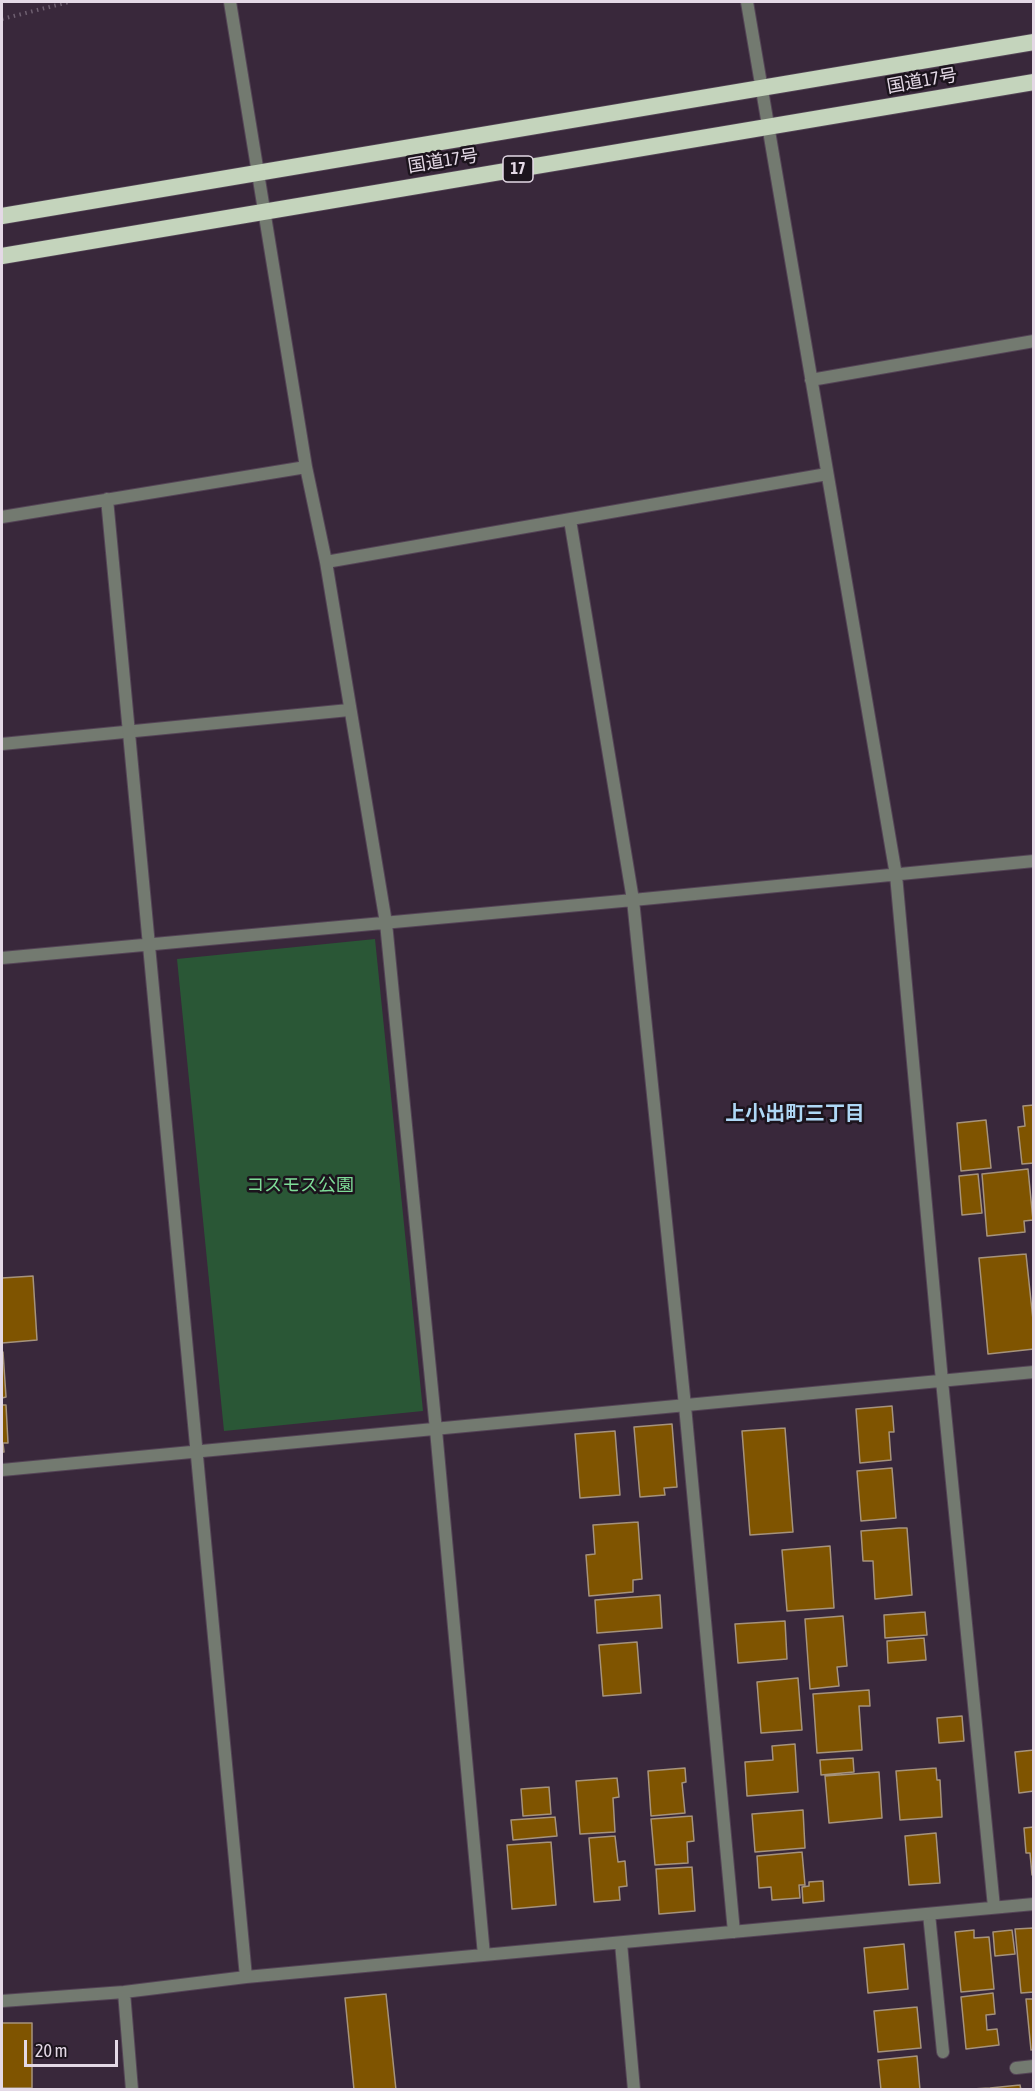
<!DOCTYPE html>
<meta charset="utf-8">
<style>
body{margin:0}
#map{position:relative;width:1035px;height:2091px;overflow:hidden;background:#39283b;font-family:"Asap Condensed",sans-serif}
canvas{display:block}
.frame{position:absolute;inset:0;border:3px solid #e4d9e6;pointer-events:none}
.scale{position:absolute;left:24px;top:2040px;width:94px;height:27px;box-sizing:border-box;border:3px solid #e4d9e6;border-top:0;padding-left:8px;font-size:18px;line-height:21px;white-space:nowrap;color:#e4d9e6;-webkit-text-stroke:4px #1c141d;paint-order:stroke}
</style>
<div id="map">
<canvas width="1035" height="2091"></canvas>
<div class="frame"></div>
<div class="scale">20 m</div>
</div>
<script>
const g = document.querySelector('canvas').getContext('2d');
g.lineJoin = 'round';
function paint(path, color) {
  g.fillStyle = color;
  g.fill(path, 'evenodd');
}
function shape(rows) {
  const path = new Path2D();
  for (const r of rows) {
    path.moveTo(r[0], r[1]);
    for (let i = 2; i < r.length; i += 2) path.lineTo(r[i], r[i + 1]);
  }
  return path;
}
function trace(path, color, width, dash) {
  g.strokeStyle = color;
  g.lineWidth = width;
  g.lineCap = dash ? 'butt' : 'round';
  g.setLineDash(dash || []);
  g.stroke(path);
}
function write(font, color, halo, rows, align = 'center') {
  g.font = font + ' "Asap Condensed","Noto Sans JP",sans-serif';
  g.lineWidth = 5;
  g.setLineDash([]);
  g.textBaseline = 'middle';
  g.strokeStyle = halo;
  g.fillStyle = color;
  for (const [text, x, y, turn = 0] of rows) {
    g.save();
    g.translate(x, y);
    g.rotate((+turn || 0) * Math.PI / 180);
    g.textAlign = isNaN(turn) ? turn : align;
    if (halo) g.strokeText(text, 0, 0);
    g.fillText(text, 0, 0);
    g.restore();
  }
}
const green = shape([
 [375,939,423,1411,224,1431,177,959]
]);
const building = shape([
 [1034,1105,1034,1163,1022,1164,1018,1127,1025,1126,1023,1106,1034,1105],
 [986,1120,991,1168,961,1171,957,1123,986,1120],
 [1028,1169,1033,1220,1024,1221,1025,1232,987,1236,982,1174,1028,1169],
 [978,1174,982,1213,962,1215,959,1176,978,1174],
 [1026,1254,1034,1329,1034,1349,988,1354,979,1258,1026,1254],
 [33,1276,37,1340,2,1343,2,1278,33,1276],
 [2,1352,3,1352,6,1397,2,1398,2,1352],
 [2,1405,6,1405,8,1443,3,1443,4,1452,2,1452,2,1405],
 [892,1406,894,1432,889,1432,891,1460,860,1463,856,1409,892,1406],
 [672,1424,677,1487,664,1488,665,1495,640,1497,634,1427,672,1424],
 [785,1428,793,1532,750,1535,742,1431,785,1428],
 [615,1431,620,1495,580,1498,575,1434,615,1431],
 [892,1468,896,1518,861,1521,857,1471,892,1468],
 [638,1522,642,1579,633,1580,633,1592,589,1596,586,1555,595,1554,593,1525,638,1522],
 [899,1528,907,1528,912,1595,875,1599,873,1561,863,1561,861,1531,899,1528],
 [830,1546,834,1608,787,1611,782,1550,830,1546],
 [660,1595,662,1628,597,1633,595,1600,660,1595],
 [925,1612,927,1635,885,1638,884,1615,925,1612],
 [843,1616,847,1666,837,1667,839,1686,810,1689,805,1619,843,1616],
 [785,1621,787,1659,738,1663,735,1624,785,1621],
 [924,1638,926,1660,888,1663,887,1641,924,1638],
 [637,1642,641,1693,603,1696,599,1645,637,1642],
 [798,1678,802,1730,761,1733,757,1682,798,1678],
 [869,1690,870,1706,859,1706,862,1750,817,1753,813,1694,869,1690],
 [962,1716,964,1741,939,1743,937,1718,962,1716],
 [795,1744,798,1792,747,1796,745,1762,773,1760,772,1746,795,1744],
 [1034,1750,1034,1791,1019,1793,1015,1752,1034,1750],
 [853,1758,854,1772,821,1775,820,1760,853,1758],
 [685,1768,686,1782,682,1783,685,1813,651,1816,648,1771,685,1768],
 [936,1768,937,1780,940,1780,942,1817,900,1820,896,1771,936,1768],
 [879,1772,882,1818,829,1823,825,1776,879,1772],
 [617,1778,619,1797,613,1798,615,1832,580,1834,576,1781,617,1778],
 [549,1787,551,1814,523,1816,521,1789,549,1787],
 [803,1810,805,1848,755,1852,752,1814,803,1810],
 [692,1816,694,1841,687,1842,688,1863,655,1865,651,1819,692,1816],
 [555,1817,557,1836,513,1840,511,1820,555,1817],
 [1034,1827,1034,1875,1032,1875,1030,1853,1026,1853,1024,1828,1034,1827],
 [936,1833,940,1883,909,1885,905,1836,936,1833],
 [615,1836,618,1862,625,1861,627,1886,619,1887,620,1900,594,1902,589,1838,615,1836],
 [551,1842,556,1905,512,1909,507,1845,551,1842],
 [802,1852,805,1885,799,1885,800,1898,772,1900,771,1887,759,1888,757,1856,802,1852],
 [692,1867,695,1911,659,1914,656,1869,692,1867],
 [823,1881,824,1901,803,1903,802,1887,809,1886,809,1882,823,1881],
 [1034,1928,1034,1992,1021,1993,1015,1929,1034,1928],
 [974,1930,974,1938,989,1937,994,1989,961,1992,955,1932,974,1930],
 [1012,1930,1015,1954,995,1956,993,1932,1012,1930],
 [904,1944,908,1989,868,1993,864,1948,904,1944],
 [993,1993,995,2014,986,2015,987,2030,997,2029,999,2045,966,2049,961,1997,993,1993],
 [386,1994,396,2090,354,2090,345,1998,386,1994],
 [1026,1999,1034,1999,1034,2049,1031,2050,1026,1999],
 [917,2007,921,2048,878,2052,874,2011,917,2007],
 [2,2023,32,2023,32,2088,2,2088,2,2023],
 [917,2056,920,2090,881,2090,878,2060,917,2056],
 [1020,2085,1021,2090,972,2089,990,2088,1020,2085]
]);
const path = shape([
 [2,19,69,2]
]);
const service = shape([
 [2,744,349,710],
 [929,1914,943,2052],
 [1016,2068,1034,2066]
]);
const minor = shape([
 [230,2,306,467,326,562,386,923,436,1430,484,1955],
 [747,2,896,875,942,1381,994,1907],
 [811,380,1034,341],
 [107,499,246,1977],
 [2,517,306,467],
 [570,520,633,900,685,1406,734,1932],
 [326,562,827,474],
 [2,958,633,900,1034,861],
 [2,1470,1034,1372],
 [621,1943,634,2090],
 [124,1992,132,2090],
 [2,2001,124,1992,246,1977,1034,1904]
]);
const trunk = shape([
 [2,216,1034,42],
 [2,256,1034,82]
]);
const shields = [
 [518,169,30]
];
const shieldNames = [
 ["17",518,169]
];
const streetNames = [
 ["国道17号",922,81,-10],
 ["国道17号",443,161,-9]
];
const parkNames = [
 ["コスモス公園",300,1185]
];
const neighbourhoodNames = [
 ["上小出町三丁目",795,1114]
];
paint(green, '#2a5736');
paint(building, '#7f5400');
trace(building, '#a6937b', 1.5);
trace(service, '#544456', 14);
trace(minor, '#544456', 14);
trace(trunk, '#544456', 18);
trace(path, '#6f6071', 4, [1.5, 4.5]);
trace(service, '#737a70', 12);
trace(minor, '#737a70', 12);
trace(trunk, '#c4d4bc', 16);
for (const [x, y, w] of shields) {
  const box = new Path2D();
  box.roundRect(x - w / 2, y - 13, w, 26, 4.5);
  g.fillStyle = '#1c141d';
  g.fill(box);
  trace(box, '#e4d9e6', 1.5);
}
write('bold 16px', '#e4d9e6', null, shieldNames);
write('18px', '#e4d9e6', '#1c141d', streetNames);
write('18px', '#7fdd98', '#1c141d', parkNames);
write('bold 20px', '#afd8f6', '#1c141d', neighbourhoodNames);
</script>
